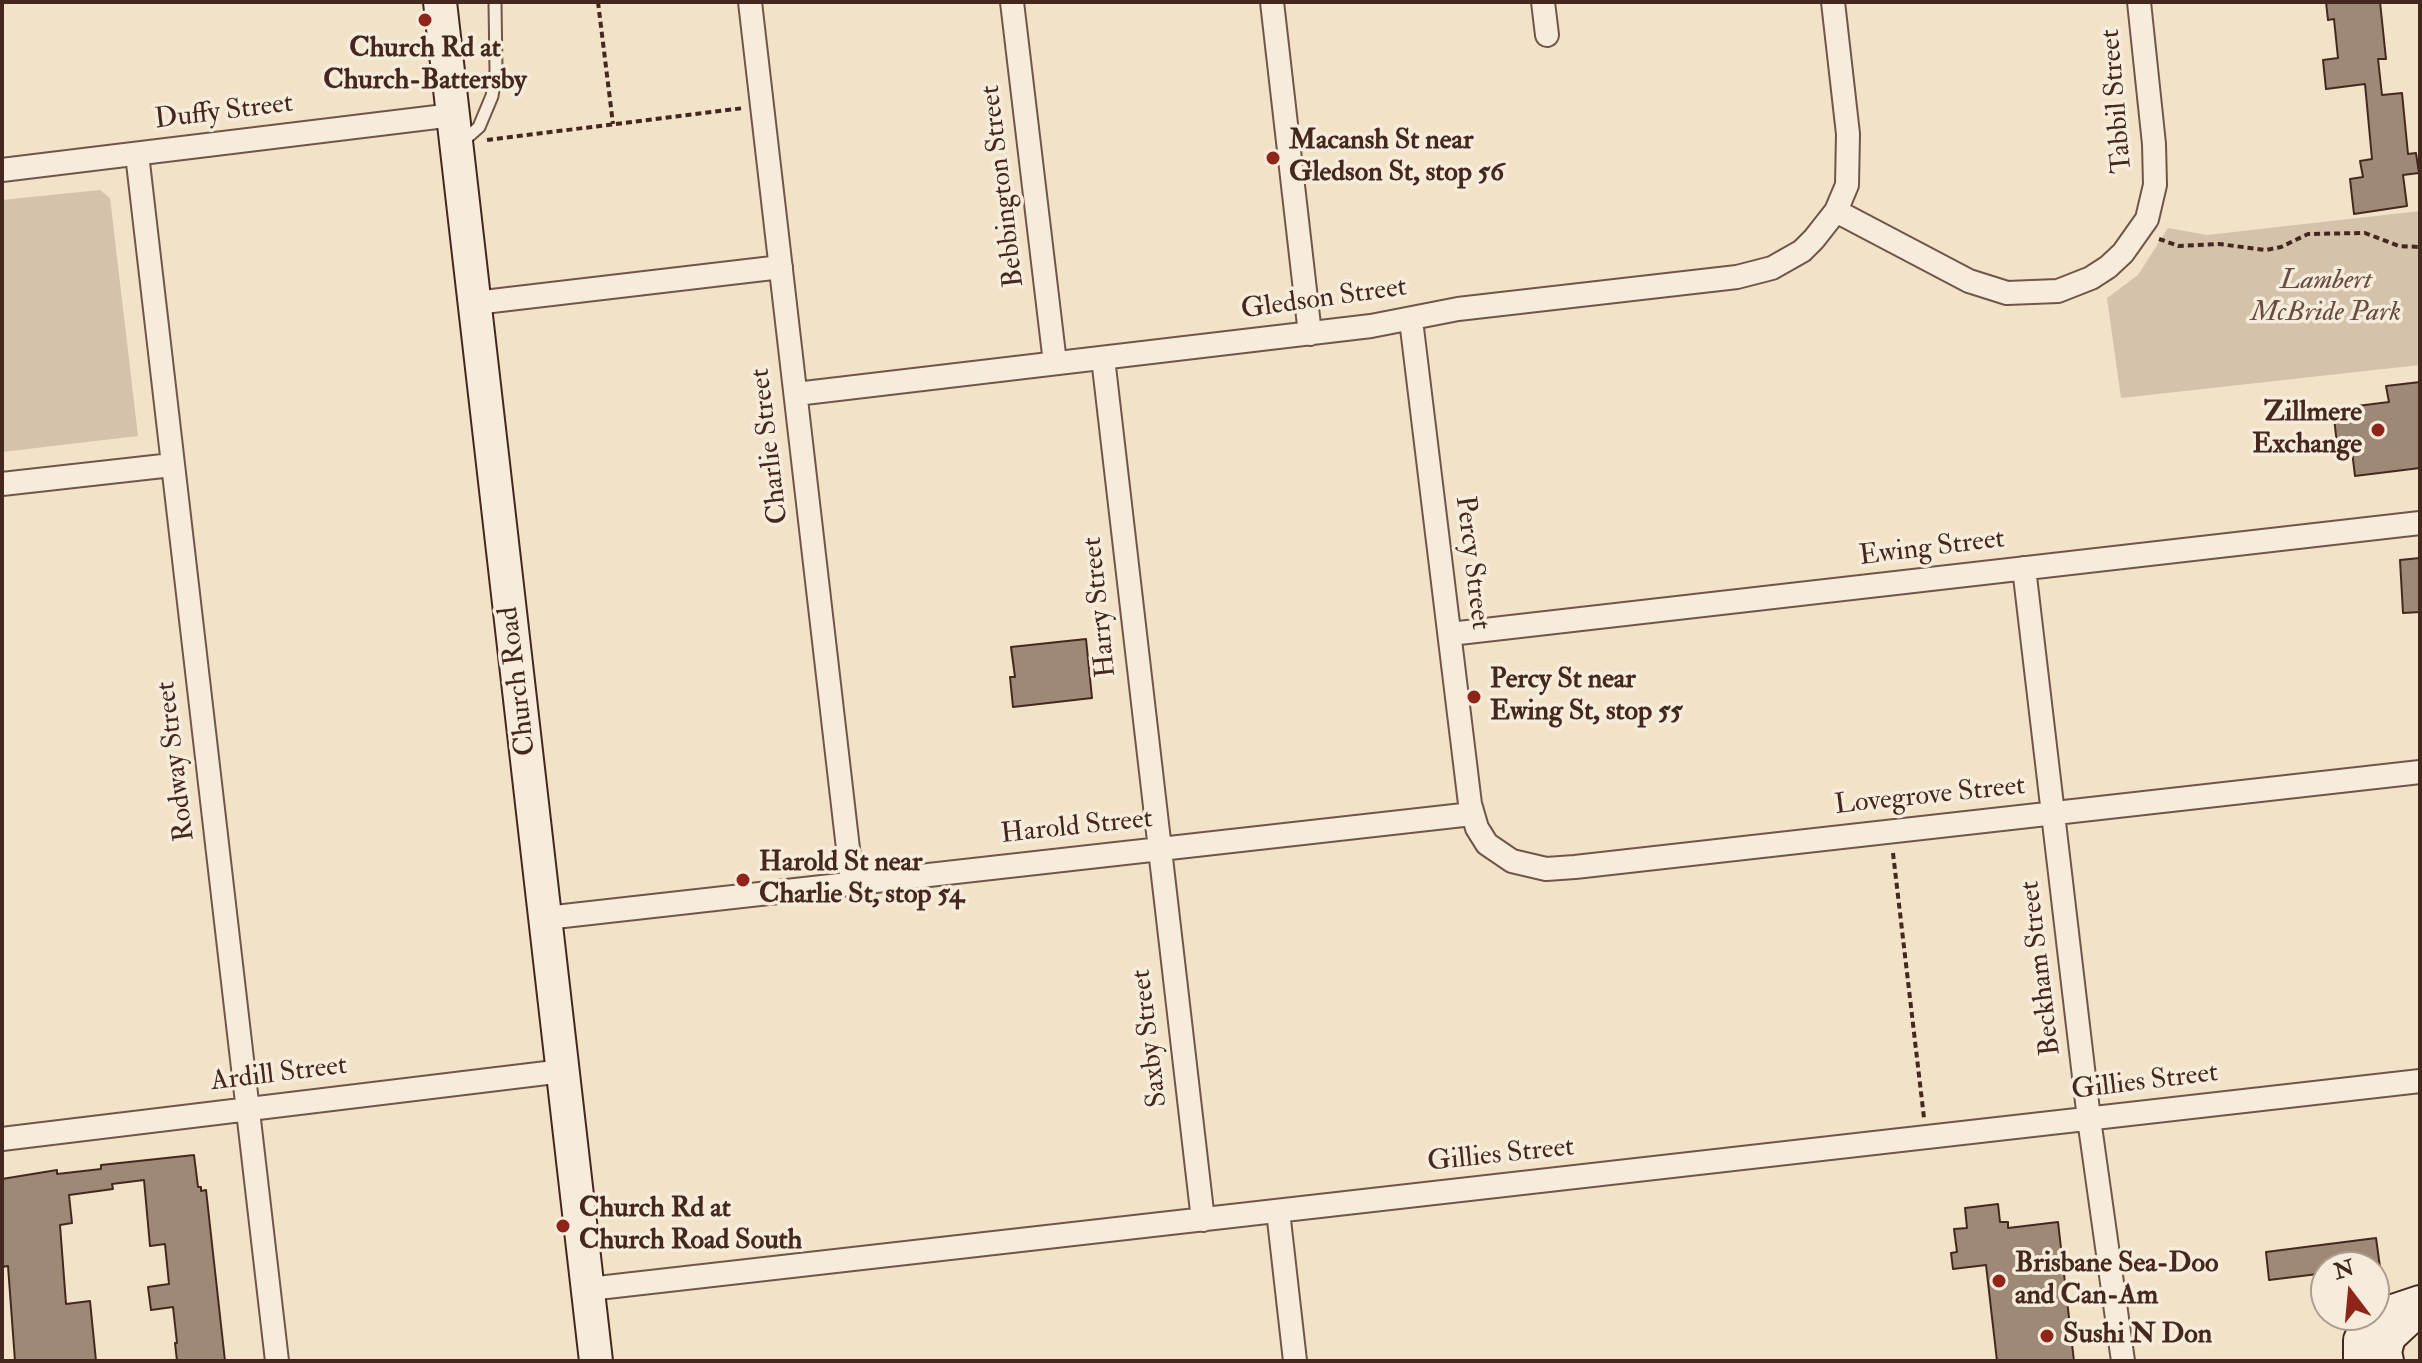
<!DOCTYPE html>
<style>
body{margin:0}
#map{position:relative;width:2422px;height:1363px;overflow:hidden;background:#f2e2c7;font-family:"IM FELL Double Pica",serif}
canvas{display:block}
.frame{position:absolute;inset:0;border:4px solid #44281f;pointer-events:none}
.north{position:absolute;left:2310px;top:1251px;width:80px;height:80px;box-sizing:border-box;background:#f7ecdb;border:2px solid #af9e90;border-radius:50%;rotate:344deg;font-size:22px;font-weight:700;line-height:32px;text-align:center;color:#44281f}
.north::after{content:'';display:block;margin:auto;width:28px;height:36px;background:#8f2418;clip-path:polygon(50% 0,100% 100%,50% 72%,0 100%)}
</style>
<div id="map">
<canvas width="2422" height="1363"></canvas>
<div class="frame"></div>
<div class="north">N</div>
</div>
<script>
const g = document.querySelector('canvas').getContext('2d');
g.lineJoin = 'round';
function paint(path, color) {
  g.fillStyle = color;
  g.fill(path, 'evenodd');
}
function shape(rows) {
  const path = new Path2D();
  for (const r of rows) {
    path.moveTo(r[0], r[1]);
    for (let i = 2; i < r.length; i += 2) path.lineTo(r[i], r[i + 1]);
  }
  return path;
}
function trace(path, color, width, dash) {
  g.strokeStyle = color;
  g.lineWidth = width;
  g.lineCap = dash ? 'butt' : 'round';
  g.setLineDash(dash || []);
  g.stroke(path);
}
function write(font, color, halo, rows, align = 'center') {
  g.font = font + ' "IM FELL Double Pica",serif';
  g.lineWidth = 7;
  g.setLineDash([]);
  g.textBaseline = 'middle';
  g.strokeStyle = halo;
  g.fillStyle = color;
  for (const [text, x, y, turn = 0] of rows) {
    g.save();
    g.translate(x, y);
    g.rotate((+turn || 0) * Math.PI / 180);
    g.textAlign = isNaN(turn) ? turn : align;
    if (halo) g.strokeText(text, 0, 0);
    g.fillText(text, 0, 0);
    g.restore();
  }
}
const green = shape([
 [100,190,110,198,138,436,2,452,2,200],
 [2420,211,2420,365,2121,398,2107,298,2138,275,2168,228,2207,235]
]);
const building = shape([
 [2326,2,2380,2,2386,59,2378,59,2382,95,2402,93,2408,154,2416,153,2419,173,2403,175,2407,206,2354,214,2350,179,2363,177,2360,161,2372,159,2365,84,2326,89,2323,60,2338,58,2334,19,2328,20,2326,2],
 [2420,382,2420,468,2355,476,2352,451,2338,453,2333,409,2389,402,2386,386,2420,382],
 [2420,558,2420,612,2403,613,2400,560,2420,558],
 [1086,639,1092,698,1013,707,1010,677,1015,677,1011,647,1086,639],
 [194,1155,198,1187,201,1187,201,1191,206,1190,225,1361,177,1361,175,1343,177,1343,173,1307,151,1310,148,1287,169,1284,165,1244,150,1246,144,1180,112,1184,113,1189,69,1195,72,1223,60,1225,66,1304,90,1301,96,1361,15,1361,8,1266,2,1267,2,1179,57,1170,57,1174,101,1169,101,1165,194,1155],
 [1998,1204,2000,1222,2008,1222,2008,1228,2058,1222,2074,1361,1997,1361,1986,1265,1953,1269,1951,1253,1957,1252,1954,1229,1967,1228,1965,1208,1998,1204],
 [2376,1238,2380,1267,2326,1267,2326,1273,2269,1280,2266,1252,2376,1238]
]);
const path = shape([
 [598,2,613,124],
 [487,140,744,108],
 [2159,239,2179,246,2219,244,2266,250,2281,247,2308,234,2365,233,2399,246,2420,247],
 [1893,853,1924,1118]
]);
const lane = shape([
 [459,136,470,135,479,127,492,96,496,71,495,2]
]);
const street = shape([
 [750,2,852,883],
 [1012,2,1055,363],
 [1272,2,1310,334],
 [1543,2,1547,35],
 [137,154,277,1361],
 [2,170,453,115],
 [1836,211,1969,281,2007,293,2058,291,2091,278,2108,267,2123,253,2147,219,2155,185,2154,144,2139,2],
 [475,303,781,267],
 [1411,320,1470,804,1477,828,1487,844,1512,861,1546,869,1575,867,2420,772],
 [1103,358,1203,1220],
 [796,394,1371,326,1458,309,1737,277,1772,268,1802,251,1814,239,1836,211,1847,185,1848,134,1833,2],
 [2,484,172,465],
 [2024,568,2089,1119,2123,1361],
 [1450,634,2420,523],
 [546,918,1472,814],
 [2,1139,563,1071],
 [1278,1211,1295,1361],
 [589,1289,2420,1081]
]);
const secondary = shape([
 [440,2,596,1361],
 [2360,1361,2360,1340,2368,1326,2384,1314,2420,1302],
 [2387,1361,2385,1352,2389,1337,2418,1310]
]);
const markers = [
 [425,20,8,"#8f2418"],
 [1273,158,8,"#8f2418"],
 [2378,430,8,"#8f2418"],
 [1474,697,8,"#8f2418"],
 [743,880,8,"#8f2418"],
 [563,1226,8,"#8f2418"],
 [1999,1281,8,"#8f2418"],
 [2047,1336,8,"#8f2418"]
];
const poiNames = [
 ["Church Rd at",425,50,"center"],
 ["Church-Battersby",425,82,"center"],
 ["Macansh St near",1289,142],
 ["Gledson St, stop 56",1289,174],
 ["Zillmere",2362,414,"right"],
 ["Exchange",2362,446,"right"],
 ["Percy St near",1490,681],
 ["Ewing St, stop 55",1490,713],
 ["Harold St near",759,864],
 ["Charlie St, stop 54",759,896],
 ["Church Rd at",579,1210],
 ["Church Road South",579,1242],
 ["Brisbane Sea-Doo",2015,1265],
 ["and Can-Am",2015,1297],
 ["Sushi N Don",2063,1336]
];
const streetNames = [
 ["Tabbil Street",2118,101,-95],
 ["Duffy Street",224,113,-7],
 ["Bebbington Street",1004,186,-97],
 ["Gledson Street",1324,300,-8],
 ["Charlie Street",771,446,-97],
 ["Ewing Street",1932,549,-7],
 ["Percy Street",1471,563,83],
 ["Harry Street",1101,607,-96],
 ["Church Road",519,681,-97],
 ["Rodway Street",177,761,-97],
 ["Lovegrove Street",1930,797,-6],
 ["Harold Street",1077,828,-6],
 ["Beckham Street",2042,968,-97],
 ["Saxby Street",1151,1038,-97],
 ["Ardill Street",279,1075,-7],
 ["Gillies Street",2145,1083,-7],
 ["Gillies Street",1501,1156,-6]
];
const parkNames = [
 ["Lambert",2326,282],
 ["McBride Park",2326,314]
];
paint(green, '#d4c2aa');
paint(building, '#9e8976');
trace(building, '#44281f', 2);
trace(lane, '#705649', 15);
trace(street, '#705649', 26);
trace(secondary, '#44281f', 36);
trace(path, '#44281f', 4, [6, 4]);
trace(lane, '#f7ecdb', 11);
trace(street, '#f7ecdb', 22);
trace(secondary, '#f7ecdb', 32);
for (const [x, y, r, color] of markers) {
  const dot = new Path2D();
  dot.arc(x, y, r, 0, 2 * Math.PI);
  g.fillStyle = color;
  g.fill(dot);
  trace(dot, '#f7ecdb', 3);
}
write('bold 28px', '#44281f', '#f7ecdb', poiNames, 'left');
write('28px', '#44281f', '#f7ecdb', streetNames);
write('italic 28px', '#684e42', '#f7ecdb', parkNames);
</script>
